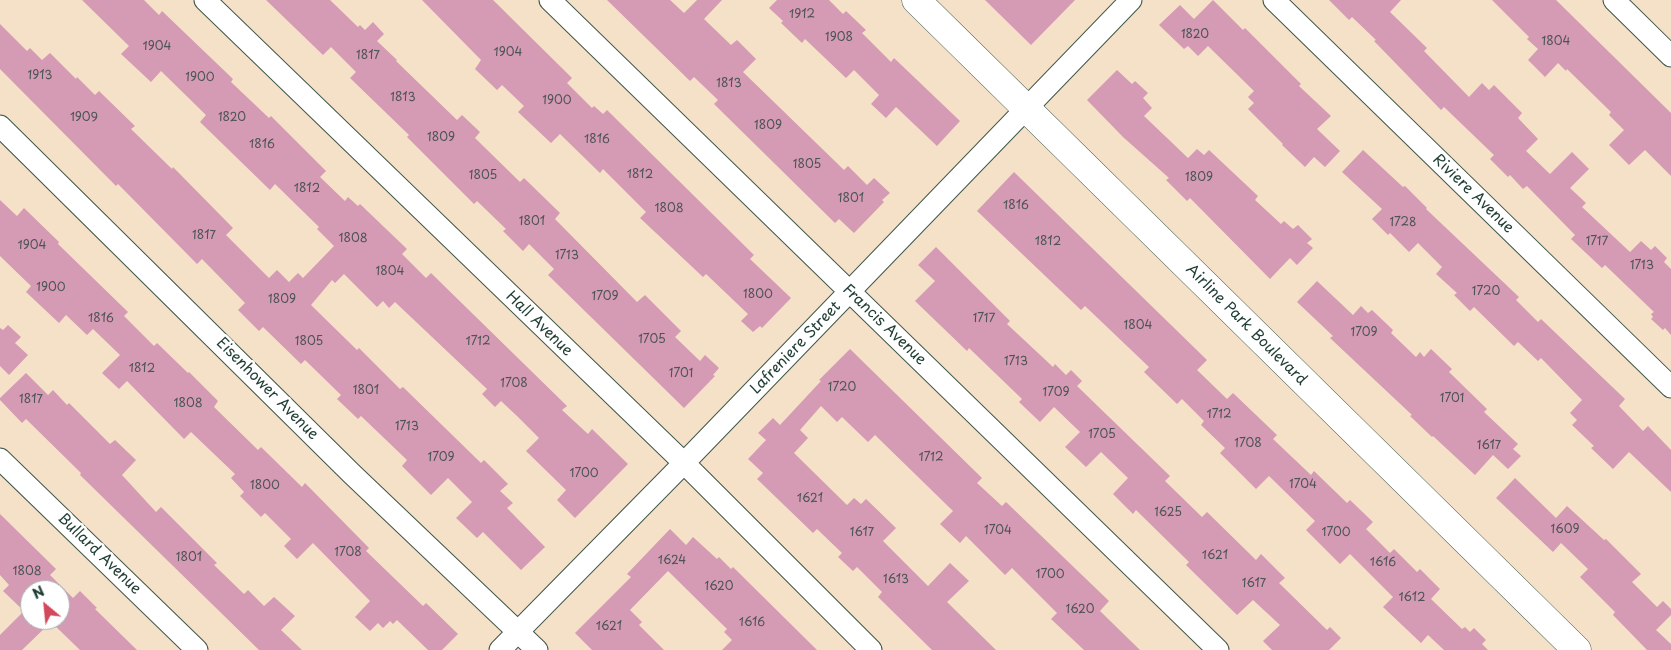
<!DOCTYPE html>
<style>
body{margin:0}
#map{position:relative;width:1671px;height:650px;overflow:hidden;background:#f5e1c8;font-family:"Playpen Sans",sans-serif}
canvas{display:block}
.north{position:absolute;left:20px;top:580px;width:50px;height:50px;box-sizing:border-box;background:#fff;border:1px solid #a5b1ae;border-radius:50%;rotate:332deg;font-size:14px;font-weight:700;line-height:20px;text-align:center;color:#1f3d34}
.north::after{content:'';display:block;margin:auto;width:18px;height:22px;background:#d1495b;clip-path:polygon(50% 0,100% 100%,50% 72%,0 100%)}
</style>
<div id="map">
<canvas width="1671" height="650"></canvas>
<div class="north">N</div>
</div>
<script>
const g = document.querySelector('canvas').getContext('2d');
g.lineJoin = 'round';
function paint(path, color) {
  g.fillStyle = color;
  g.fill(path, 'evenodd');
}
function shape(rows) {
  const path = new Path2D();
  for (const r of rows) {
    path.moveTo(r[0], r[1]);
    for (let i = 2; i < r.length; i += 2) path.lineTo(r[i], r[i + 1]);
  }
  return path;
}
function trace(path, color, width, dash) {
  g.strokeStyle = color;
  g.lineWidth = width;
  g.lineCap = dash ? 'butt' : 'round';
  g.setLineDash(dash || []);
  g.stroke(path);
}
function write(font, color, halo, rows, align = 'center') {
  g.font = font + ' "Playpen Sans",sans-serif';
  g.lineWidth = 5;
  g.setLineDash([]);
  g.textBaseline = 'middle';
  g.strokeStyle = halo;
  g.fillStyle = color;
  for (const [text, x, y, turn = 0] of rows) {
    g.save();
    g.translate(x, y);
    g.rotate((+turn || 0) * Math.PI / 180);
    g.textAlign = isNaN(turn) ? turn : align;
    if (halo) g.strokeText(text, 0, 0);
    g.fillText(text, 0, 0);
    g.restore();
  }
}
const building = shape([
 [82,0,144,0,159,15,162,11,233,79,231,82,269,118,271,116,326,171,320,177,345,201,348,197,358,206,360,204,407,249,402,254,426,278,431,273,567,406,562,410,588,434,592,429,628,464,575,518,557,500,566,490,526,451,539,438,517,416,501,401,495,407,482,394,487,389,395,302,389,308,383,301,377,307,344,274,335,283,332,280,311,305,357,350,359,348,400,389,403,387,481,463,484,460,508,484,500,491,513,503,507,508,545,547,521,570,483,532,477,538,456,518,472,502,448,478,431,495,402,466,407,460,361,416,358,419,337,399,341,395,305,360,301,364,263,327,259,331,238,310,245,303,202,259,197,264,118,184,116,186,0,69,0,24,27,51,30,48,42,60,50,53,76,79,77,77,95,95,99,91,135,126,131,129,172,169,173,167,233,228,226,235,269,278,277,270,289,282,298,273,303,278,334,246,317,229,319,227,275,184,270,190,200,122,206,115,161,71,151,82,121,54,129,46],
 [266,0,330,0,358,27,360,25,365,30,373,22,384,34,377,41,397,60,396,61,457,120,462,115,480,132,475,138,520,182,524,178,560,213,555,219,637,302,645,295,681,331,675,337,700,361,705,355,719,368,713,375,715,376,684,408,548,275,554,269,529,244,523,251,503,231,506,229,477,201,474,204,407,137,409,135,350,78,356,72,331,47,323,55],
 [422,0,493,0,572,78,567,83,592,108,594,106,603,114,607,110,754,255,750,259,791,298,762,328,760,326,753,332,741,321,748,314,706,274,703,277,640,218,646,212,603,169,600,173,560,134,551,143,518,112,524,106,502,85,497,90,475,69,481,60],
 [607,0,670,0,684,13,697,0,722,0,704,19,731,45,737,40,756,59,743,72,844,170,848,166,867,185,874,178,890,193,882,200,884,202,854,233,839,219,835,223,714,104,718,100,694,77,690,81],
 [777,0,829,0,843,14,846,11,866,30,862,33,891,62,894,58,960,121,937,146,896,107,886,118,871,104,879,95,854,70,846,78,805,39,802,43,781,23,783,21,769,8],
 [985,0,1075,0,1031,45],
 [1213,0,1243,30,1245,28,1301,84,1299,86,1331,116,1317,129,1340,151,1325,167,1314,157,1305,167,1282,145,1283,144,1248,109,1254,103,1248,97,1254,91,1208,46,1198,56,1188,46,1184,49,1159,25,1180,5,1194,19],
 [1329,0,1401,0,1390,12,1427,48,1424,51,1469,97,1482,83,1489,90,1494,85,1522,113,1518,118,1538,139,1526,151,1550,174,1572,152,1589,169,1570,188,1586,203,1582,207,1630,252,1641,241,1651,250,1655,246,1667,258,1664,262,1671,269,1671,335,1665,328,1663,330,1651,319,1653,317,1651,314,1654,312,1605,265,1602,268,1571,239,1575,235,1527,186,1523,189,1510,175,1508,177,1490,159,1494,155,1444,107,1441,110,1374,41,1376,40,1352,17,1349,20],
 [1492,0,1556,0,1671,113,1671,176,1645,150,1629,165,1609,145,1624,130,1609,115,1611,112,1567,69,1566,71,1558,63,1545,77,1528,60,1538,49,1527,39,1529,37],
 [1117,70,1132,84,1135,81,1148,93,1143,98,1152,108,1144,116,1188,158,1197,149,1204,155,1209,150,1258,196,1255,200,1281,224,1284,221,1293,229,1298,225,1312,239,1307,243,1313,248,1297,265,1290,258,1270,279,1190,198,1187,201,1166,180,1169,178,1123,137,1087,100],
 [1363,150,1403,187,1405,186,1427,208,1426,209,1519,297,1516,300,1538,322,1541,319,1625,399,1619,406,1643,431,1648,426,1671,450,1671,492,1629,452,1613,469,1591,448,1594,446,1572,425,1577,420,1570,413,1582,400,1541,358,1538,361,1518,342,1514,346,1474,307,1470,311,1454,295,1457,293,1436,274,1442,267,1418,243,1409,252,1390,233,1388,235,1372,219,1382,209,1342,172],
 [1014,172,1207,360,1197,370,1227,399,1233,393,1277,435,1273,439,1311,475,1314,471,1347,503,1350,500,1373,522,1366,529,1390,553,1394,549,1417,572,1420,569,1440,589,1431,599,1462,629,1465,627,1470,632,1474,628,1486,640,1482,644,1488,650,1444,650,1428,635,1421,643,1383,607,1393,597,1350,554,1340,564,1306,530,1315,521,1269,476,1256,489,1220,453,1225,448,1201,425,1204,421,1182,399,1177,404,1144,372,1149,367,1085,306,1081,310,977,211],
 [0,200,17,216,24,208,59,242,58,244,128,312,124,316,154,346,157,343,188,373,189,372,218,401,214,407,258,450,261,447,302,487,305,483,369,548,366,551,423,606,426,603,458,634,442,650,428,650,397,620,393,624,390,621,383,628,378,623,370,631,355,617,370,601,313,543,297,559,284,546,291,539,265,513,261,517,240,496,244,492,231,478,235,474,191,432,184,439,127,381,119,389,102,373,120,355,93,329,87,335,66,315,59,323,26,292,31,286,0,256],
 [936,247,1010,321,1007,324,1053,367,1055,364,1066,375,1071,370,1082,381,1077,386,1170,476,1165,481,1202,517,1207,512,1256,560,1261,554,1285,578,1279,583,1327,630,1330,627,1341,638,1329,650,1272,650,1263,641,1280,625,1253,600,1237,615,1186,565,1189,562,1136,510,1133,514,1113,494,1128,478,1101,452,1086,467,1065,447,1080,432,1054,407,1040,422,1019,402,1022,399,969,348,967,351,915,301,935,281,918,265],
 [1317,281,1353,315,1361,306,1368,313,1372,310,1393,330,1391,333,1416,357,1420,352,1424,357,1431,349,1452,369,1449,372,1487,409,1484,412,1518,444,1513,449,1521,456,1508,469,1493,455,1475,475,1433,436,1432,437,1410,416,1412,415,1330,338,1333,336,1297,302],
 [8,325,21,337,15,343,28,355,9,375,0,366,0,328,3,330],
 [850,349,982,478,977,483,1002,506,1006,502,1109,601,1100,611,1140,650,1084,650,1051,619,1057,613,1012,568,1005,575,966,536,960,543,940,524,953,511,875,435,868,442,842,417,837,422,821,406,800,430,808,438,794,453,847,505,854,498,861,504,866,499,896,528,883,541,928,586,950,563,969,581,947,602,996,650,932,650,878,597,882,592,857,567,853,571,838,557,842,553,817,529,813,533,757,479,763,473,748,459,766,440,758,433,773,418,780,425,821,381,819,380],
 [26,373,48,395,53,390,67,405,69,403,110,444,115,440,136,460,122,475,156,512,161,507,217,563,214,565,244,594,248,590,264,606,274,597,295,616,281,630,302,650,259,650,80,475,81,473,26,419,22,423,0,400,0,398],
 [1515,478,1556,518,1567,506,1604,540,1606,539,1641,574,1632,582,1657,607,1663,601,1671,609,1671,615,1656,630,1671,644,1671,650,1647,650,1613,615,1615,612,1580,577,1588,569,1561,543,1553,552,1496,498],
 [0,514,56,569,50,575,73,598,80,591,97,608,95,609,137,650,80,650,51,622,22,650,0,650,0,635,24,611,3,591,9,585,0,575],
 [30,590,60,590,60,620,30,620],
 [670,529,686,545,693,537,717,559,719,557,731,569,733,567,817,650,722,650,732,640,724,632,727,629,668,571,630,610,642,622,639,625,664,650,592,650,575,633,631,577,627,574]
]);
const minor = shape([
 [205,0,684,463,871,650],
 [550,0,1218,650],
 [1274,0,1671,387],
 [1614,0,1671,56],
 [0,126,352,474,537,650],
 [0,459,197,650],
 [500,650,684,463,1131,0]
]);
const tertiary = shape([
 [916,0,1577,650]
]);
const numberNames = [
 ["1912",802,15],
 ["1820",1195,35],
 ["1908",839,38],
 ["1804",1556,42],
 ["1904",157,47],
 ["1904",508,53],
 ["1817",368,56],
 ["1913",40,76],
 ["1900",200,78],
 ["1813",729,84],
 ["1813",403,98],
 ["1900",557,101],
 ["1909",84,118],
 ["1820",232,118],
 ["1809",768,126],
 ["1809",441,138],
 ["1816",597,140],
 ["1816",262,145],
 ["1805",807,165],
 ["1812",640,175],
 ["1805",483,176],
 ["1809",1199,178],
 ["1812",307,189],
 ["1801",851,199],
 ["1816",1016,206],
 ["1808",669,209],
 ["1801",532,222],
 ["1728",1403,223],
 ["1817",204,236],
 ["1808",353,239],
 ["1812",1048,242],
 ["1717",1597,242],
 ["1904",32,246],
 ["1713",567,256],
 ["1713",1642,266],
 ["1804",390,272],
 ["1900",51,288],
 ["1720",1486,292],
 ["1800",758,295],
 ["1709",605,297],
 ["1809",282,300],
 ["1816",101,319],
 ["1717",984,319],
 ["1804",1138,326],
 ["1709",1364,333],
 ["1705",652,340],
 ["1805",309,342],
 ["1712",478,342],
 ["1713",1016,362],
 ["1812",142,369],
 ["1701",681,374],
 ["1708",514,384],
 ["1720",842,388],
 ["1801",366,391],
 ["1709",1056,393],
 ["1701",1452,399],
 ["1817",31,400],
 ["1808",188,404],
 ["1712",1219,415],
 ["1713",407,427],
 ["1705",1102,435],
 ["1708",1248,444],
 ["1617",1489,446],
 ["1709",441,458],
 ["1712",931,458],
 ["1700",584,474],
 ["1704",1303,485],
 ["1800",265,486],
 ["1621",810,499],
 ["1625",1168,513],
 ["1609",1565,530],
 ["1704",998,531],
 ["1617",862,533],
 ["1700",1336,533],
 ["1708",348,553],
 ["1621",1215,556],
 ["1801",189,558],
 ["1624",672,561],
 ["1616",1383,563],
 ["1808",27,572],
 ["1700",1050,575],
 ["1613",896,580],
 ["1617",1254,584],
 ["1620",719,587],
 ["1612",1412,598],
 ["1620",1080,610],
 ["1616",752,623],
 ["1621",609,627]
];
const streetNames = [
 ["Riviere Avenue",1473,194,44],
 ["Hall Avenue",539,324,44],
 ["Francis Avenue",884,325,44],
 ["Airline Park Boulevard",1246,325,45],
 ["Lafreniere Street",796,348,-46],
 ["Eisenhower Avenue",267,389,45],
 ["Bullard Avenue",99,554,44]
];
paint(building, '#d59ab4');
trace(minor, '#3f564a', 23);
trace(tertiary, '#3f564a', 29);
trace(minor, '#fff', 21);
trace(tertiary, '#fff', 28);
write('12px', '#4c5454', null, numberNames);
write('15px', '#1f3d34', '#fff', streetNames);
</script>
